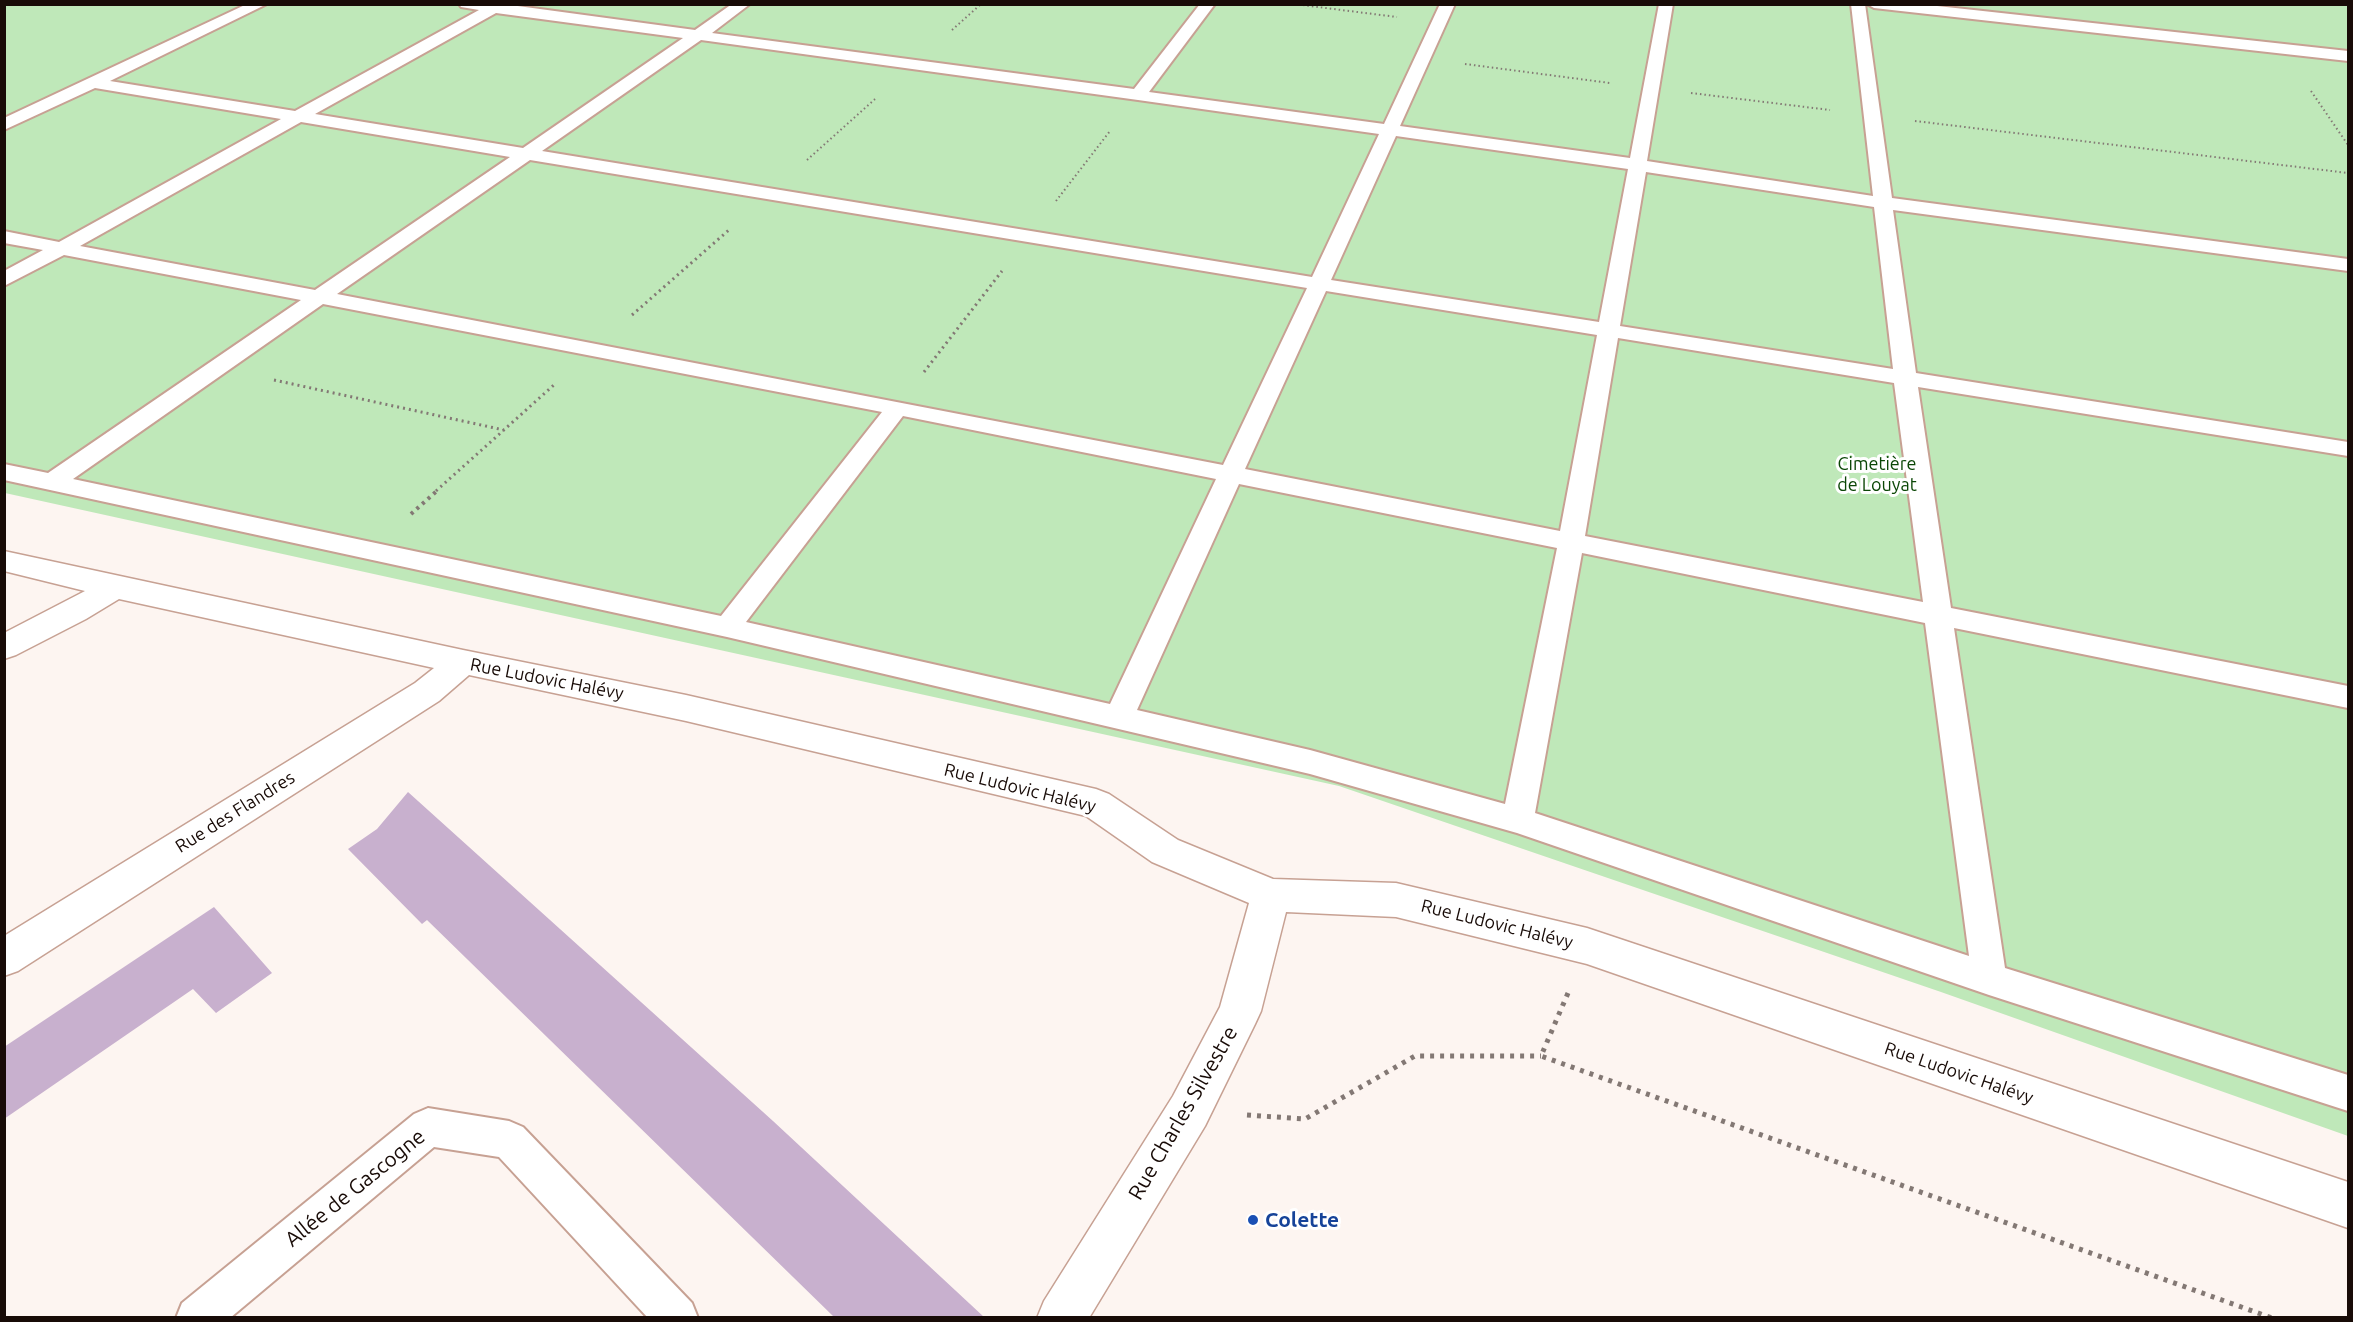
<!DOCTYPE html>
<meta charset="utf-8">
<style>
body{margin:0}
#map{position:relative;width:2353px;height:1322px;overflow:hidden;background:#fdf5f1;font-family:Ubuntu,sans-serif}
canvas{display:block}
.frame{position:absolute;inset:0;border:6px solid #180b07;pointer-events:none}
</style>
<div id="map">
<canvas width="2353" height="1322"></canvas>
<div class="frame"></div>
</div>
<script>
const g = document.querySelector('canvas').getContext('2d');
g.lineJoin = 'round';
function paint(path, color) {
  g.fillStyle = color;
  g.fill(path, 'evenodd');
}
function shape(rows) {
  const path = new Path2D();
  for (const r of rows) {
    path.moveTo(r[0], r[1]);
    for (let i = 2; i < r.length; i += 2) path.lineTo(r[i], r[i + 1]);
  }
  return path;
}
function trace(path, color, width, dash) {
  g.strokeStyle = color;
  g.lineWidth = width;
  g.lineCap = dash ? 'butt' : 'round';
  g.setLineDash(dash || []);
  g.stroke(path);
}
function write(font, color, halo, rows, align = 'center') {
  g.font = font + ' Ubuntu,sans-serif';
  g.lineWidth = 6;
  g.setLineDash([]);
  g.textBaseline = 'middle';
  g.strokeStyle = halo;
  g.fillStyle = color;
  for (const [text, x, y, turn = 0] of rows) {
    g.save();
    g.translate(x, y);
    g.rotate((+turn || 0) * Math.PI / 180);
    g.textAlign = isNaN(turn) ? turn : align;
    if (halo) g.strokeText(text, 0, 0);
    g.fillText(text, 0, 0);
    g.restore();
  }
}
const green = shape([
 [5,5,2348,5,2348,1136,1941,992,1339,786,5,493]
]);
const building = shape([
 [408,792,773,1121,984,1317,834,1317,427,920,422,924,348,849,377,829],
 [214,907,272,973,216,1013,193,989,4,1119,4,1047]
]);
const pathFar3 = shape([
 [1294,4,1397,17],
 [952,30,981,4],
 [1465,64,1610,83],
 [2311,91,2348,145],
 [1691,93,1830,110],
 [1915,121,2348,173],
 [807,160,875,99],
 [1056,201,1110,131]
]);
const pathFar2 = shape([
 [632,315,730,229],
 [924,372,1002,271],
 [274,380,504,430],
 [436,491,555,384]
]);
const pathFar1 = shape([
 [411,514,438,490]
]);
const path = shape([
 [1568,993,1541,1056,2272,1318],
 [1247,1115,1305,1119,1415,1056,1541,1056]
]);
const service = shape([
 [247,4,267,4,110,81,295,111,479,10,461,7,459,4,503,4,695,30,732,4,750,4,712,33,1134,89,1200,4,1215,4,1149,92,1384,124,1440,4,1455,4,1400,126,1630,158,1659,4,1673,4,1647,161,1873,196,1851,4,1865,4,1892,198,2348,259,2348,271,1893,210,1916,373,2348,442,2348,456,1918,387,1951,608,2348,686,2348,708,1954,628,2005,968,2348,1075,2348,1111,1989,995,1517,833,1310,774,727,637,4,480,4,464,48,473,301,300,64,255,4,286,4,271,43,250,4,243,4,231,59,242,281,119,95,88,4,130,4,118,247,4],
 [496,13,683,38,523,148,315,114,496,13],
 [701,40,1138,100,1379,134,1312,277,542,151,701,40],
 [301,122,510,157,315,290,80,246,301,122],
 [1396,136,1628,169,1599,322,1331,280,1396,136],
 [530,160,1307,288,1223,465,337,294,530,160],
 [1646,172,1874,207,1893,369,1620,326,1646,172],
 [1326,291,1597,335,1560,531,1245,469,1326,291],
 [323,304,882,412,721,616,73,479,323,304],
 [1618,338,1894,383,1923,602,1585,536,1618,338],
 [903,416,1216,479,1110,704,746,622,903,416],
 [1239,484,1557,548,1505,804,1310,750,1137,710,1239,484],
 [1582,553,1925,623,1969,956,1535,813,1582,553],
 [1867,4,1919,4,2348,51,2348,61,1874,8,1867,4],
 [428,1108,509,1121,523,1127,692,1303,698,1318,648,1318,499,1157,434,1147,230,1318,176,1318,182,1303,414,1114,428,1108]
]);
const minor = shape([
 [4,551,463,650,686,695,1096,789,1109,794,1178,840,1273,879,1396,883,1587,928,2348,1182,2348,1228,1587,964,1396,917,1286,912,1261,1011,1255,1024,1205,1126,1089,1318,1037,1318,1044,1301,1173,1096,1220,1007,1249,903,1152,862,1086,816,686,721,469,675,439,701,18,971,4,976,4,936,415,683,434,668,119,599,86,619,16,655,4,659,4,633,85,591,4,571,4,551]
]);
const markers = [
 [1253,1220,6,"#1a4fb4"]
];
const parkNames = [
 ["Cimetière",1877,464],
 ["de Louyat",1877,485]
];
const streetNames = [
 ["Rue Ludovic Halévy",547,679,11],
 ["Rue Ludovic Halévy",1020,788,14],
 ["Rue des Flandres",235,812,-32],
 ["Rue Ludovic Halévy",1497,924,14],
 ["Rue Ludovic Halévy",1959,1073,19]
];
const nearStreetnames = [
 ["Rue Charles Silvestre",1183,1113,-60],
 ["Allée de Gascogne",355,1188,-39]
];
const nearTransitnames = [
 ["Colette",1265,1220]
];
paint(green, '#bfe8b9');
paint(building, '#c8b0ce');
trace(service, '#c7a193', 4);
trace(minor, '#c7a193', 3);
trace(pathFar3, '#837874', 2, [1.5, 3]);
trace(pathFar2, '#837874', 3, [2, 4]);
trace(pathFar1, '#837874', 4, [3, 4.5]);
trace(path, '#837874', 5, [4, 6]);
paint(service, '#fff');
paint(minor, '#fff');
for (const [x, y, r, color] of markers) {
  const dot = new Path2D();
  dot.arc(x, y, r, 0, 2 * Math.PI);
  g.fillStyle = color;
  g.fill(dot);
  trace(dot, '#fff', 2);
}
write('18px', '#0b4706', '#fff', parkNames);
write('18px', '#180b07', '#fff', streetNames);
write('21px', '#180b07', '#fff', nearStreetnames);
write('bold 21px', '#164399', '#fff', nearTransitnames, 'left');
</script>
